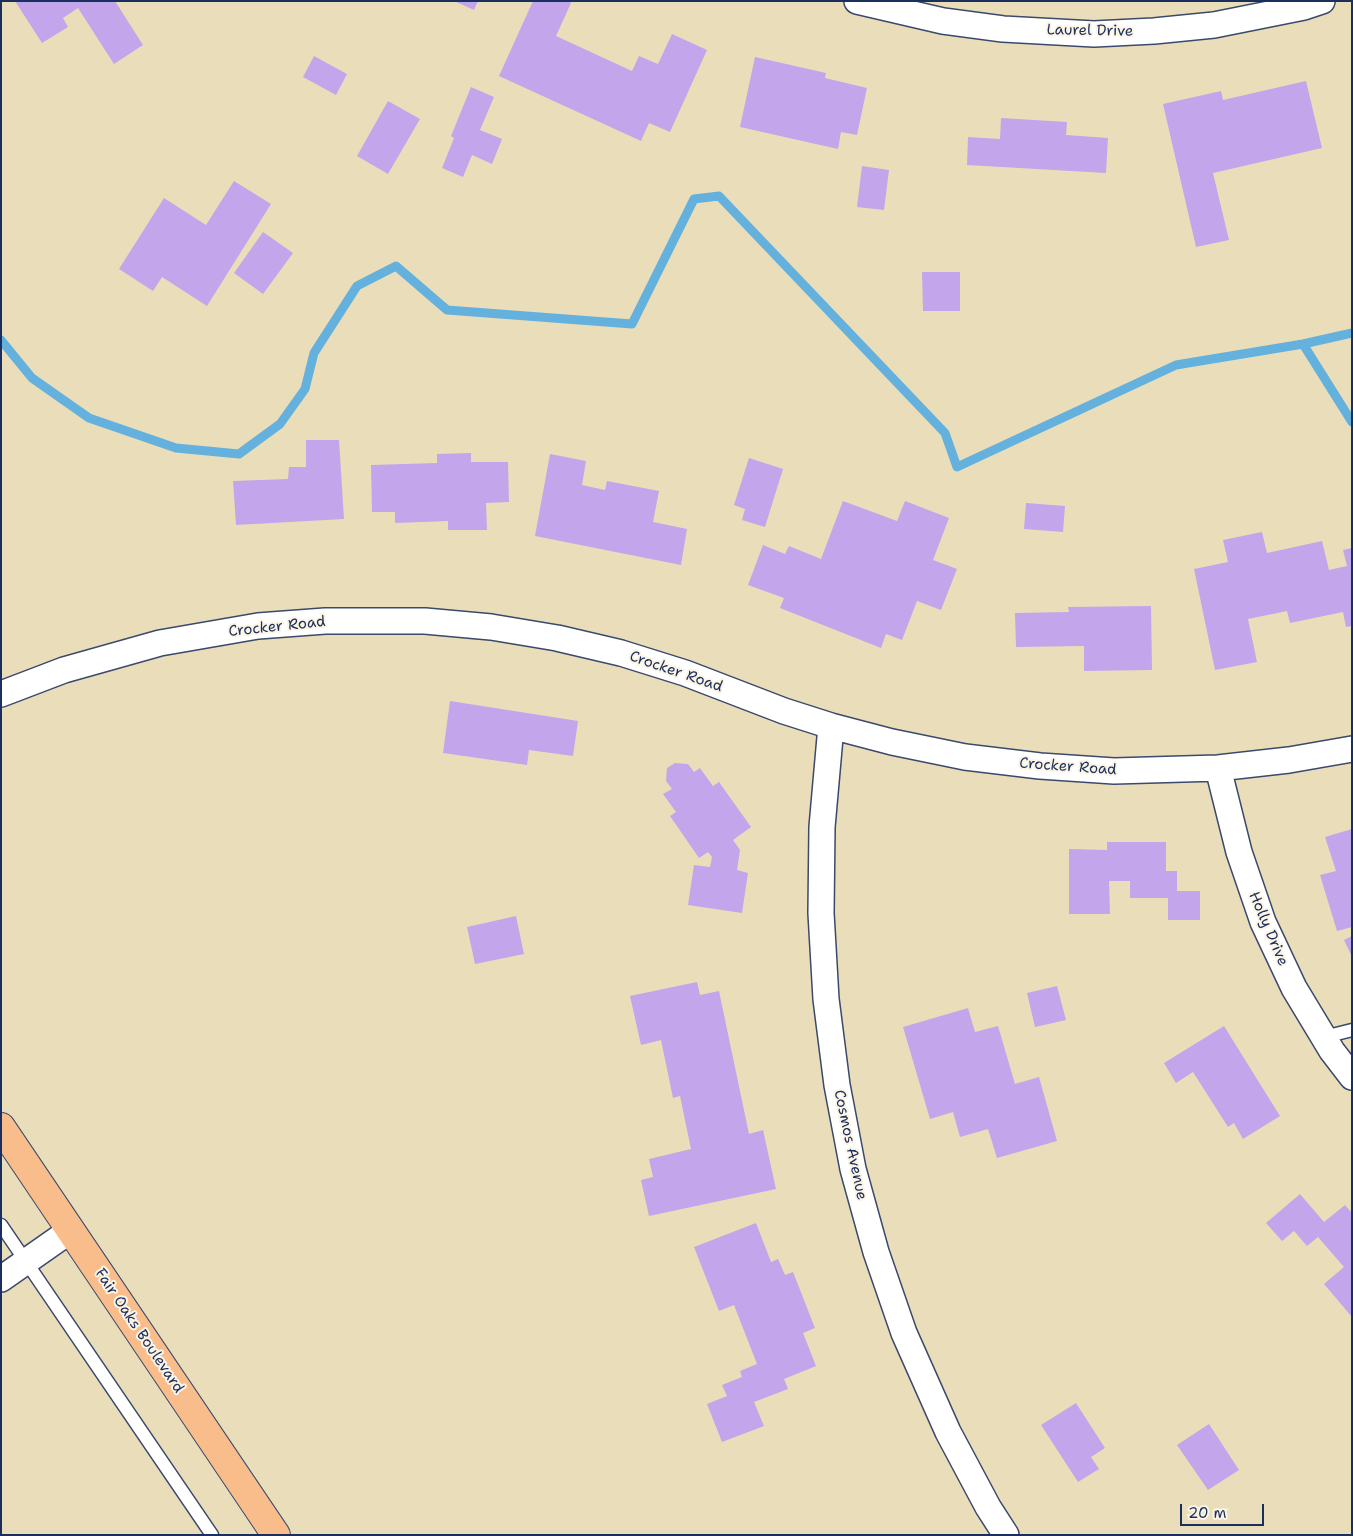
<!DOCTYPE html>
<style>
body{margin:0}
#map{position:relative;width:1353px;height:1536px;overflow:hidden;background:#eadeba;font-family:"Shantell Sans",sans-serif}
canvas{display:block}
.frame{position:absolute;inset:0;border:2px solid #1b2f5e;pointer-events:none}
.scale{position:absolute;left:1180px;top:1504px;width:84px;height:22px;box-sizing:border-box;border:2px solid #1b2f5e;border-top:0;padding-left:6px;font-size:15px;line-height:18px;white-space:nowrap;color:#1b2f5e;-webkit-text-stroke:4px #fcf5e5;paint-order:stroke}
</style>
<div id="map">
<canvas width="1353" height="1536"></canvas>
<div class="frame"></div>
<div class="scale">20 m</div>
</div>
<script>
const g = document.querySelector('canvas').getContext('2d');
g.lineJoin = 'round';
function shape(rows) {
  const path = new Path2D();
  for (const r of rows) {
    path.moveTo(r[0], r[1]);
    for (let i = 2; i < r.length; i += 2) path.lineTo(r[i], r[i + 1]);
  }
  return path;
}
function trace(path, color, width, dash) {
  g.strokeStyle = color;
  g.lineWidth = width;
  g.lineCap = dash ? 'butt' : 'round';
  g.setLineDash(dash || []);
  g.stroke(path);
}
function paint(path, color) {
  g.fillStyle = color;
  g.fill(path, 'evenodd');
}
function write(font, color, halo, rows, align = 'center') {
  g.font = font + ' "Shantell Sans",sans-serif';
  g.lineWidth = 4;
  g.setLineDash([]);
  g.textBaseline = 'middle';
  g.strokeStyle = halo;
  g.fillStyle = color;
  for (const [text, x, y, turn = 0] of rows) {
    g.save();
    g.translate(x, y);
    g.rotate((+turn || 0) * Math.PI / 180);
    g.textAlign = isNaN(turn) ? turn : align;
    if (halo) g.strokeText(text, 0, 0);
    g.fillText(text, 0, 0);
    g.restore();
  }
}
const stream = shape([
 [1,340,32,378,89,418,176,448,239,454,280,424,305,389,314,353,357,286,396,266,447,310,632,324,694,199,719,196,945,433,957,467,1176,365,1303,344,1352,333],
 [1303,344,1352,422]
]);
const building = shape([
 [15,1,115,1,143,45,114,64,78,8,63,18,68,27,42,43],
 [454,1,478,1,474,10],
 [533,1,568,1,571,3,556,36,632,71,639,56,658,64,672,34,707,50,670,132,649,123,641,141,499,76],
 [314,56,347,74,336,95,303,77],
 [755,57,826,73,825,78,867,88,857,135,841,132,838,149,740,127],
 [1306,81,1322,148,1213,173,1229,240,1196,247,1163,104,1221,91,1223,100],
 [471,87,494,97,480,130,502,139,492,164,472,155,463,177,442,168,454,138,451,136],
 [388,101,420,119,388,174,357,156],
 [1001,118,1067,122,1066,135,1108,138,1106,173,967,165,968,137,1000,139],
 [862,166,889,170,884,210,857,207],
 [234,181,271,204,207,306,162,277,153,291,119,269,164,198,206,225],
 [263,232,293,253,263,294,234,273],
 [922,272,960,272,960,311,923,311],
 [306,440,339,440,344,519,236,525,233,481,288,479,289,467,306,467],
 [471,453,471,462,508,462,509,502,486,503,487,530,448,530,448,521,395,523,395,512,372,512,371,465,437,463,437,454],
 [550,454,586,461,582,485,605,490,607,481,659,491,653,522,687,529,681,565,535,536],
 [749,458,783,469,765,527,742,520,745,509,734,505],
 [843,501,897,521,905,501,949,518,933,560,957,569,941,610,917,601,902,640,886,634,881,648,780,608,784,598,748,585,763,545,785,554,789,546,821,559],
 [1026,503,1065,506,1063,532,1024,529],
 [1262,532,1267,553,1322,541,1329,570,1347,566,1343,550,1352,548,1352,626,1346,627,1343,612,1290,623,1287,611,1248,619,1257,662,1215,670,1194,569,1228,562,1223,540],
 [1151,606,1152,670,1084,671,1084,646,1016,647,1015,613,1069,612,1068,607],
 [450,701,578,721,573,756,529,750,527,765,443,753],
 [675,763,688,764,694,772,700,768,713,786,719,782,751,827,733,840,740,850,737,870,748,873,742,913,688,905,694,865,710,867,712,857,708,852,699,858,670,816,676,812,663,794,672,789,666,781,667,768],
 [1352,829,1352,927,1337,931,1320,875,1336,871,1325,837],
 [1107,842,1166,842,1166,871,1177,871,1177,891,1200,891,1200,920,1168,920,1168,898,1130,898,1130,881,1109,881,1110,914,1069,914,1069,849,1107,850],
 [516,916,524,954,475,964,467,927],
 [1352,936,1352,957,1344,940],
 [697,982,700,995,719,991,749,1134,763,1130,776,1189,649,1216,641,1180,653,1177,649,1159,691,1149,680,1096,673,1098,661,1040,641,1045,630,996],
 [1057,986,1066,1020,1035,1027,1027,993],
 [968,1008,975,1032,998,1026,1015,1084,1039,1077,1057,1141,997,1158,988,1129,960,1137,953,1112,930,1119,903,1027],
 [1224,1026,1280,1116,1243,1139,1234,1123,1228,1127,1193,1072,1176,1083,1164,1063],
 [1300,1194,1324,1222,1345,1205,1352,1213,1352,1317,1324,1284,1344,1267,1318,1237,1307,1246,1294,1231,1282,1241,1266,1223],
 [756,1223,771,1262,778,1259,785,1275,793,1272,815,1328,803,1333,816,1366,784,1379,788,1389,754,1402,764,1426,722,1442,707,1404,727,1396,722,1385,742,1377,740,1371,757,1364,734,1305,719,1311,694,1247],
 [1076,1403,1105,1448,1091,1457,1099,1469,1078,1482,1041,1425],
 [1209,1424,1239,1470,1208,1490,1177,1445]
]);
const lane = shape([
 [1324,1037,1352,1030],
 [1,1225,212,1535]
]);
const street = shape([
 [857,1,943,21,1003,29,1094,34,1154,31,1214,25,1304,7,1322,1],
 [1,694,64,670,160,643,258,626,325,621,425,621,491,627,557,638,621,653,685,673,784,711,831,726,892,742,965,757,1040,766,1114,771,1218,768,1289,760,1352,749],
 [831,726,822,827,821,913,826,999,837,1085,853,1169,876,1252,904,1333,948,1432,988,1507,1006,1535],
 [1218,768,1239,852,1263,922,1294,988,1332,1051,1352,1077],
 [1,1279,71,1230]
]);
const primary = shape([
 [1,1127,276,1535]
]);
const streetNames = [
 ["Laurel Drive",1090,31,1],
 ["Crocker Road",277,627,-6],
 ["Crocker Road",676,672,19],
 ["Crocker Road",1068,767,4],
 ["Holly Drive",1268,929,67],
 ["Cosmos Avenue",850,1145,78],
 ["Fair Oaks Boulevard",139,1331,56]
];
trace(stream, '#65b1de', 9);
paint(building, '#c2a5eb');
trace(lane, '#3a496c', 15);
trace(street, '#3a496c', 28);
trace(primary, '#3a496c', 30);
trace(lane, '#fff', 12);
trace(street, '#fff', 25);
trace(primary, '#f9bc8b', 28);
write('15px', '#1b2f5e', '#fcf5e5', streetNames);
</script>
